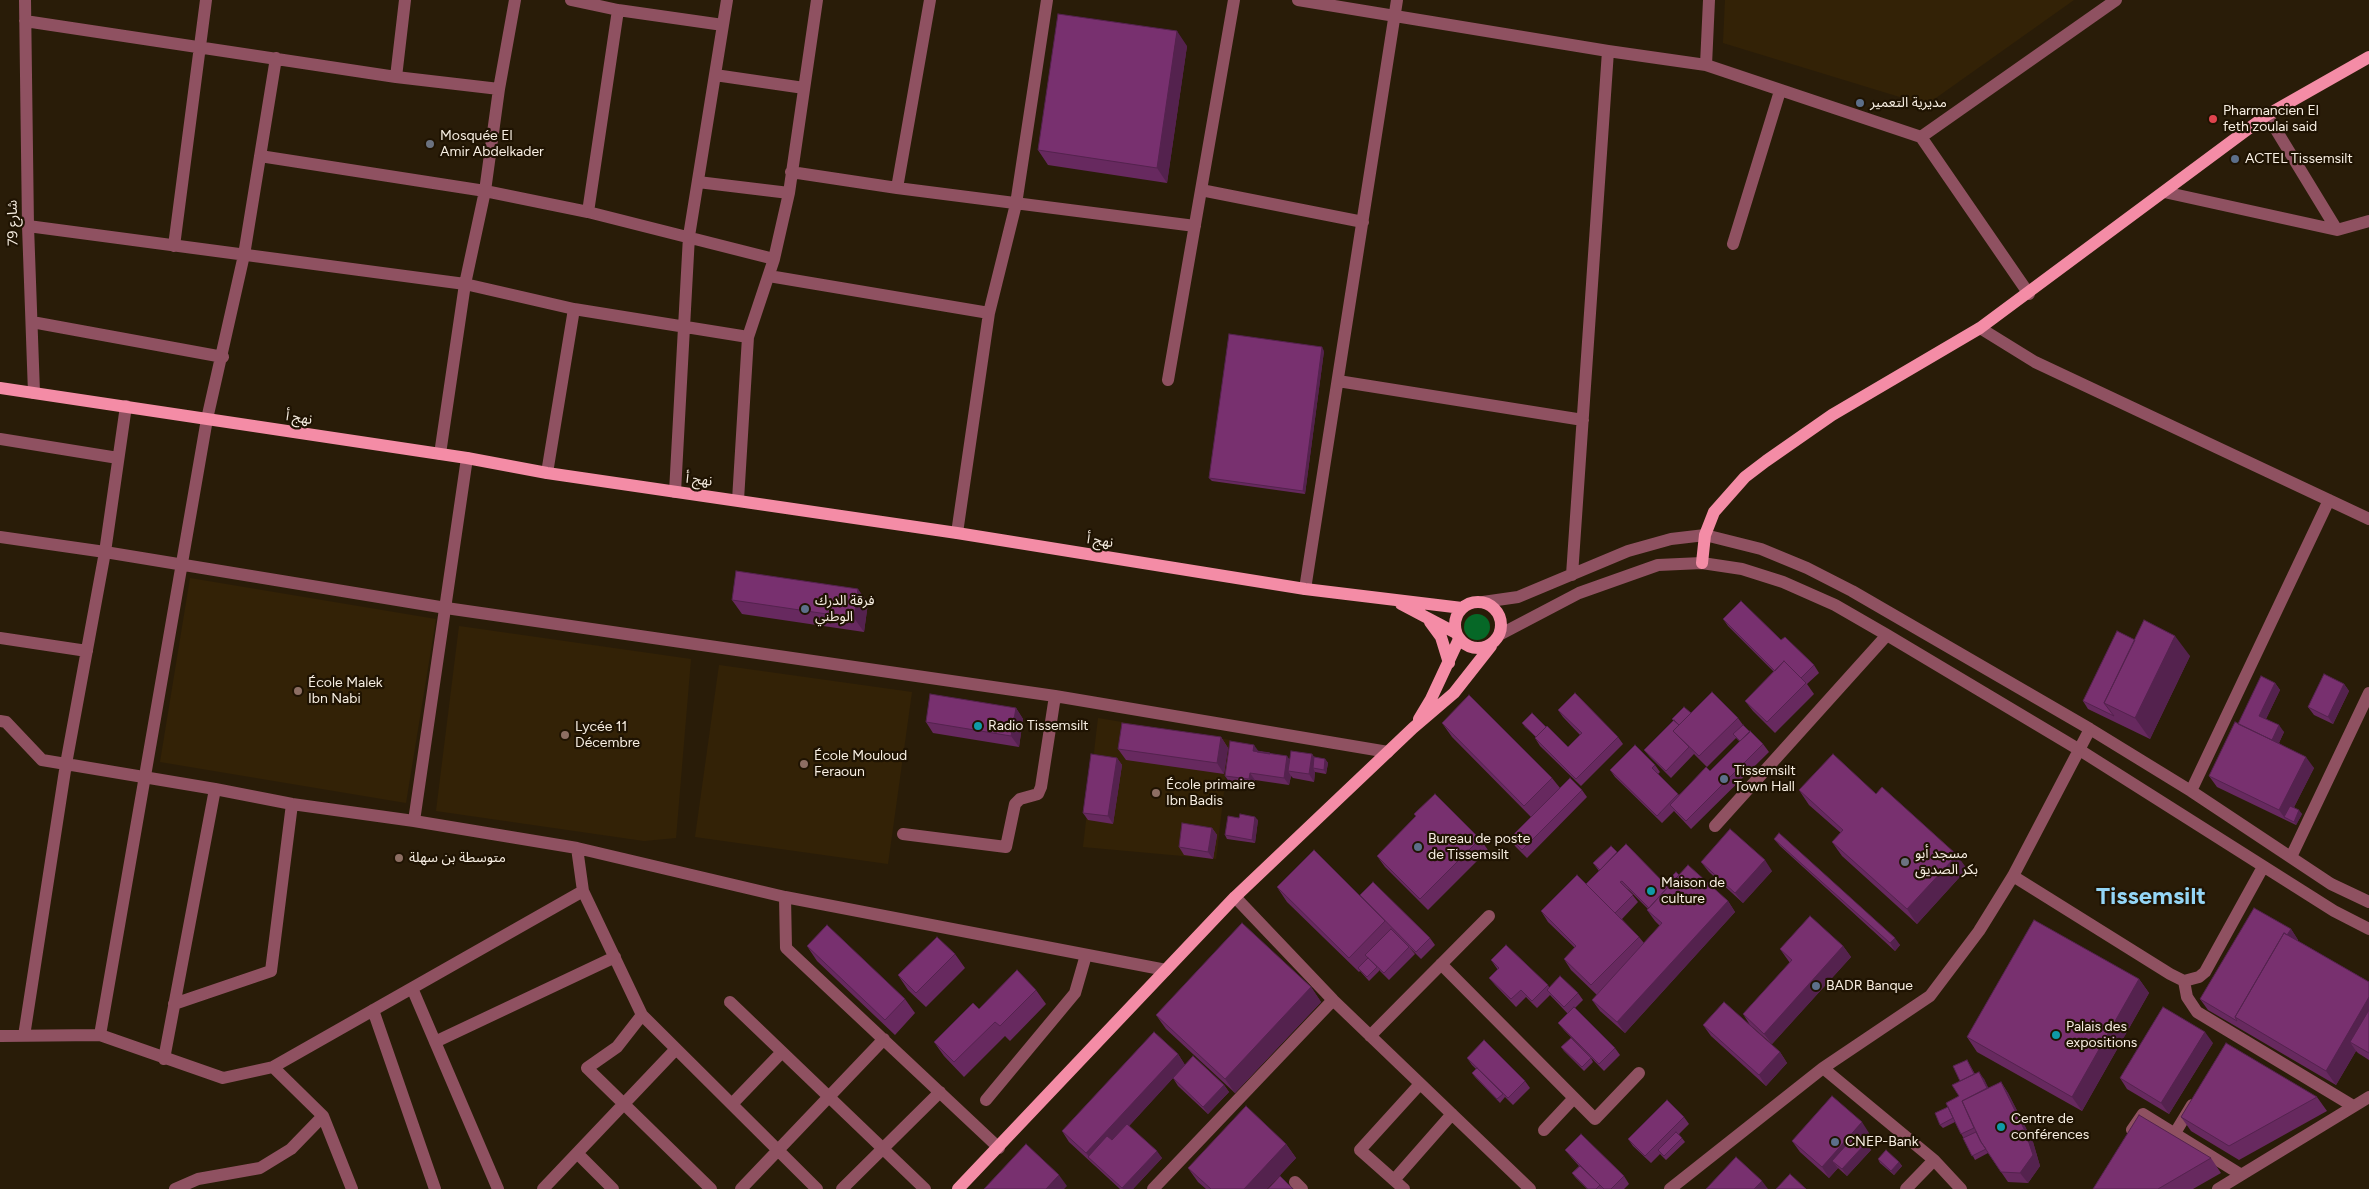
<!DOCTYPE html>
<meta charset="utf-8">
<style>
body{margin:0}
canvas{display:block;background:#291c08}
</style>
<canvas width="2369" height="1189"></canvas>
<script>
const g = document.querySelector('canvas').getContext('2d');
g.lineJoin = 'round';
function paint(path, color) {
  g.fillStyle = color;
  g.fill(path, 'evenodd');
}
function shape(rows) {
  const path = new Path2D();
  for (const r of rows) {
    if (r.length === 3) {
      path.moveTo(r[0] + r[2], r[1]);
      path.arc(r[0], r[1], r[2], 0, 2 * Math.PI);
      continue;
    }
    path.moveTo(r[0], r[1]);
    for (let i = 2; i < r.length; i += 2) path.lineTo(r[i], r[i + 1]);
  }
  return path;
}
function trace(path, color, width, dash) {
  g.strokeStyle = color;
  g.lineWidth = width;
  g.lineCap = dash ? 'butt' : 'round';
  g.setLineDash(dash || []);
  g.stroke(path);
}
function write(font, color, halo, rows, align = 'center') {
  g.font = font + ' Figtree,"Noto Sans Arabic",sans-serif';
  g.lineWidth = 4.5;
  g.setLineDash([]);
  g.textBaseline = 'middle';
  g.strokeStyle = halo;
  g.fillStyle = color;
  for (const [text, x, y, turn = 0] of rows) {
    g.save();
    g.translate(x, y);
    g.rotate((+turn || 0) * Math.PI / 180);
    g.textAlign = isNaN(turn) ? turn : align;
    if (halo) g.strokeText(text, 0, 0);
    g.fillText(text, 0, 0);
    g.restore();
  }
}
const built = shape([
 [1725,0,2074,0,1926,105,1723,43],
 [190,578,436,619,406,803,160,762],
 [459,626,691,659,676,838,644,841,436,811],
 [719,665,912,692,888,864,695,837],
 [1098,718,1230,740,1216,859,1083,847]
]);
const forest = shape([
 [1477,627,13]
]);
const minor = shape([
 [25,0,28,226,34,393],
 [571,0,618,10,723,25],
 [1298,0,1608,51,1706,65,1921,137,2029,294],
 [25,21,396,77,499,89],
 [1706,65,1709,0],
 [715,75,804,88],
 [396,77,405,0],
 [2267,115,2337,230,2369,221],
 [1921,137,2116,0],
 [260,156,485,191,588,212,774,259],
 [791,172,897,188,1195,226],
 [698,182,789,193],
 [897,188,930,0],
 [1201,190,1363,222],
 [2164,192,2337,230],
 [588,212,618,10],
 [28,226,465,284,574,309,748,337],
 [1733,244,1780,91],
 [174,246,206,0],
 [769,276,989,313],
 [32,322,223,357],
 [1980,328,2035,362,2369,519],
 [1168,380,1234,0],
 [1338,381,1583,420],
 [0,439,118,458],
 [440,454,465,284,485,191,499,89,515,0],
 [547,473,574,309],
 [675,492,689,236,727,0],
 [738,500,748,337,774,259,789,193,817,0],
 [957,533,989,313,1016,204,1047,0],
 [0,537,105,552,446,608,1055,696,1388,752],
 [1572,575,1608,51],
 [1305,589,1397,0],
 [1483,602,1518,597,1628,551,1671,539,1705,535,1761,549,1807,568,1852,591,2090,729,2191,791,2331,884,2369,902],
 [1499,635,1579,593,1658,565,1702,563,1742,569,1783,582,1835,605,1887,635,2078,749,2334,911,2369,929],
 [0,638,87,651],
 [0,721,6,722,42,760,215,789,292,804,414,821,577,848,785,897,1166,970],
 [2191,791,2329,500],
 [414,821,467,458],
 [1715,826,1887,635],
 [903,834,1006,847,1015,804,1020,799,1038,794,1041,787,1055,696],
 [2291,857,2369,693],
 [2013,876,2170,974,2184,981,2199,977,2205,972,2263,867],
 [583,891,642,1015,817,1189],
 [785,897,786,948,999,1148],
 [1235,897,1333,1000,1530,1189],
 [1441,964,1595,1119,1639,1073],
 [2184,981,2187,997,2197,1012,2353,1106],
 [412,988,498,1189],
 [730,1002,925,1189],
 [174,1004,271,971,292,804],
 [373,1010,435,1189],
 [642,1015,617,1047,587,1068,711,1189],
 [100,1035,207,419,244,255,276,58],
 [0,1036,100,1035,223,1078,273,1067,583,891,577,848],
 [24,1036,66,764,105,552,126,406],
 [1370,1036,1489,916],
 [435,1042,615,957],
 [164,1059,215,789],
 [273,1067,323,1116,352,1189],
 [1823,1068,1934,1160,1961,1189],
 [986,1100,1075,993,1086,955],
 [732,1104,782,1052],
 [1544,1130,1574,1098],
 [2132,1130,2143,1114,2240,1174],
 [2175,1133,2192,1105],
 [577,1153,613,1189],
 [1394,1180,1452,1114],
 [1295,1182,1302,1189],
 [175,1189,198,1179,260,1168,291,1149,323,1116],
 [543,1189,676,1049],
 [741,1189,884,1039],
 [842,1189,940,1092],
 [1153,1189,1333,1000],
 [1404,1189,1360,1150,1420,1084],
 [1670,1189,1823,1068,1930,996,1979,931,2013,876,2090,729],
 [1906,1189,1934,1160],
 [2218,1189,2369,1097]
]);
const major = shape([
 [0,388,467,458,547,473,957,533,1305,589,1462,608],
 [1702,563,1705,535,1714,512,1745,477,1766,461,1832,415,1980,328,2267,115,2369,57],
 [1478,625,23],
 [1401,604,1456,633],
 [1430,622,1441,637,1449,663],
 [1419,719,1431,699,1459,639],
 [958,1189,1235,897,1413,728,1454,693,1491,646]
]);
const wall = shape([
 [1187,46,1167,183,1048,165,1038,150],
 [1324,351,1305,494,1212,481,1209,478],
 [732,600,868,603,864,632,742,614],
 [1723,619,1781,640,1814,665,1819,673,1807,684,1814,694,1775,733,1753,711,1745,701,1774,672,1728,626],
 [2135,640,2190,656,2150,739,2088,709,2083,701],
 [2275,683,2280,690,2266,719,2284,732,2279,743,2314,768,2294,807,2302,814,2296,825,2217,787,2209,776,2238,724],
 [2344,684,2349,691,2333,724,2314,715,2308,707],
 [1016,708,1023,719,1019,747,933,733,926,722],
 [1558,710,1618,737,1623,744,1581,786,1540,746,1535,738,1536,737,1525,727,1522,723,1568,747,1580,735,1563,717],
 [1691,713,1738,718,1743,725,1763,744,1769,752,1691,829,1674,811,1662,823,1615,777,1610,770,1655,765,1660,772,1658,774,1679,795,1710,771,1740,742,1736,738,1707,767,1694,754,1671,778,1650,757,1644,750,1673,721],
 [1442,723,1552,778,1560,788,1582,790,1587,797,1527,858,1515,846,1510,838,1531,817,1452,737],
 [1221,737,1228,748,1224,774,1126,760,1118,749],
 [1258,751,1289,759,1312,754,1314,757,1325,759,1328,763,1326,774,1315,772,1314,782,1293,778,1291,776,1289,785,1255,780,1254,786,1230,783,1225,776],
 [1117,758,1122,765,1113,824,1088,820,1083,813],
 [1799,790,1876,794,1967,869,1917,924,1842,856,1832,842,1841,833,1809,805],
 [1414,814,1480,839,1488,850,1428,910,1385,867,1377,856,1416,817],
 [1258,820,1255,843,1227,839,1225,835],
 [1212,828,1217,835,1213,859,1184,855,1179,847],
 [1774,839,1900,945,1895,951,1780,846],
 [1617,852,1665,883,1679,875,1728,901,1735,912,1625,1033,1600,1011,1592,1000,1597,995,1571,970,1564,959,1575,948,1548,922,1541,911,1586,884,1599,871,1593,863],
 [1627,888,1648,909,1647,910,1655,921,1660,926,1644,943,1639,937,1622,919,1638,902],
 [1701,862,1772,871,1743,903,1709,872],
 [1277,887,1361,896,1430,938,1435,945,1421,959,1391,929,1409,947,1415,954,1389,980,1379,970,1379,971,1369,981,1360,971,1359,972,1287,902],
 [2291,929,2298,940,2298,941,2369,982,2369,1060,2358,1053,2356,1051,2336,1085,2208,1010,2200,999],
 [807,946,905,999,915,1013,895,1035,817,961],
 [1843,946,1851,957,1772,1044,1750,1025,1743,1014,1790,963,1780,949],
 [955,954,965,968,926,1007,908,990,898,975],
 [1491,960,1548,985,1549,987,1578,993,1583,1000,1575,1008,1615,1048,1620,1055,1604,1071,1564,1030,1558,1023,1568,1014,1550,995,1537,1008,1526,997,1516,1007,1495,985,1489,978,1498,970],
 [2139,979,2149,993,2082,1111,1977,1052,1967,1037],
 [1311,987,1321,1002,1235,1093,1166,1029,1156,1015],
 [1036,990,1046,1004,1010,1041,1005,1036,964,1077,944,1056,934,1042,979,1009],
 [1703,1025,1780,1052,1787,1063,1766,1086,1711,1036],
 [2213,1043,2169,1114,2127,1089,2120,1078],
 [1561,1047,1591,1058,1593,1062,1584,1071,1564,1051],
 [1178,1054,1185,1065,1224,1085,1229,1092,1208,1114,1178,1086,1173,1078,1129,1126,1162,1158,1133,1189,1120,1189,1069,1142,1062,1131],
 [1467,1058,1525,1081,1530,1088,1513,1105,1505,1097,1500,1103,1475,1077,1472,1073,1476,1069,1472,1065],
 [1967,1060,1975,1074,1984,1079,1988,1088,2001,1082,2008,1093,2033,1142,2040,1166,2028,1183,2008,1182,1988,1153,1975,1160,1955,1122,1943,1128,1940,1125,1948,1107,1959,1096,1960,1081],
 [2317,1097,2327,1111,2239,1160,2191,1131,2181,1117],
 [1684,1117,1689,1124,1679,1134,1685,1142,1666,1160,1660,1154,1651,1163,1633,1146,1628,1139],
 [1869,1133,1863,1140,1871,1150,1847,1176,1838,1168,1829,1178,1800,1152,1792,1141],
 [1286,1144,1296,1158,1267,1189,1206,1189,1198,1182,1188,1168],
 [1565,1150,1624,1176,1629,1184,1624,1189,1587,1189,1575,1177,1572,1173,1579,1166,1571,1157],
 [2211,1158,2221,1173,2193,1189,2093,1189],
 [1878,1159,1899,1162,1902,1166,1894,1175,1880,1163]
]);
const shadedWall = shape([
 [1177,31,1187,46,1167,183,1157,168],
 [1322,347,1324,351,1305,494,1303,491],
 [858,589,868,603,864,632,854,618],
 [2175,636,2190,656,2150,739,2135,718],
 [2275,683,2280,690,2264,723,2259,716],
 [2344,684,2349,691,2333,724,2328,717],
 [1016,708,1023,719,1019,747,1011,736],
 [2279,725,2284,732,2276,749,2271,742],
 [1221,737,1228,748,1224,774,1217,763],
 [1254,745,1259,752,1253,751],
 [1312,754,1317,761,1313,768,1315,772,1314,782,1309,774],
 [1287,756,1293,764,1288,771,1291,776,1289,785,1284,778],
 [2306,757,2314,768,2288,819,2284,817,2279,810],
 [1117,758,1122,765,1113,824,1108,816],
 [1325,759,1328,763,1326,774,1324,770],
 [1250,773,1255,780,1254,786,1249,779],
 [2299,810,2302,814,2296,825,2294,822],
 [1255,817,1258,820,1255,843,1252,840],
 [1212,828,1217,835,1213,859,1208,852],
 [1957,855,1967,869,1917,924,1907,909],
 [1765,860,1772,871,1743,903,1735,893],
 [1728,901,1735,912,1625,1033,1617,1022],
 [2291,929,2298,940,2249,1025,2238,1019],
 [1895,938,1900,945,1895,951,1890,943],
 [1843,946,1851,957,1772,1044,1764,1034],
 [2139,979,2149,993,2082,1111,2072,1097],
 [1311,987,1321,1002,1235,1093,1225,1079],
 [2369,997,2369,1029,2350,1042,2356,1051,2336,1085,2326,1071],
 [2205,1032,2213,1043,2169,1114,2161,1103],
 [1780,1052,1787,1063,1766,1086,1759,1075],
 [1178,1054,1185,1065,1095,1163,1086,1153],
 [1979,1072,1984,1079,1994,1099,1989,1092],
 [2001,1082,2008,1093,2033,1142,2040,1166,2028,1183,2020,1173],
 [1224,1085,1229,1092,1208,1114,1203,1107],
 [1862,1122,1869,1133,1839,1167,1832,1161,1838,1168,1829,1178,1822,1167],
 [1866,1143,1871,1150,1847,1176,1842,1169],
 [1286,1144,1296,1158,1267,1189,1244,1189],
 [1157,1151,1162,1158,1133,1189,1123,1189,1122,1188],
 [1899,1162,1902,1166,1894,1175,1891,1171],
 [1059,1175,1067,1186,1064,1189,1046,1189],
 [1762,1181,1768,1189,1754,1189]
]);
const building = shape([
 [1058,14,1177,31,1157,168,1038,150,1058,14],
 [1229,334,1322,347,1303,491,1209,478,1229,334],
 [736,571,858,589,854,618,732,600,736,571],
 [1741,601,1781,640,1785,637,1814,665,1801,678,1784,661,1775,671,1723,619,1741,601],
 [2144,620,2175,636,2135,718,2104,703,2144,620],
 [2117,631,2135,640,2104,703,2114,716,2083,701,2117,631],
 [1784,661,1806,683,1767,722,1745,701,1784,661],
 [2324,674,2344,684,2328,717,2308,707,2324,674],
 [2261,676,2275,683,2259,716,2279,725,2272,740,2238,724,2261,676],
 [1712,692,1738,718,1699,756,1673,731,1712,692],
 [1575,693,1618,737,1576,779,1535,738,1547,726,1568,747,1582,733,1558,710,1575,693],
 [930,694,1016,708,1011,736,926,722,930,694],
 [1469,695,1552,778,1524,806,1442,723,1469,695],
 [1684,707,1691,713,1679,725,1672,719,1684,707],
 [1532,713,1546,727,1536,737,1522,723,1532,713],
 [1674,720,1679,725,1673,731,1689,747,1666,771,1644,750,1674,720],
 [2235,722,2306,757,2279,810,2209,776,2235,722],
 [1122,723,1221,737,1217,763,1118,749,1122,723],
 [1743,725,1750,732,1740,741,1733,734,1743,725],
 [1750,731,1763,744,1686,821,1670,805,1706,767,1710,771,1750,731],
 [1230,741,1254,745,1253,751,1287,756,1284,778,1250,773,1249,779,1225,776,1230,741],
 [1635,745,1655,765,1652,768,1678,794,1657,816,1610,770,1635,745],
 [1257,751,1270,753,1270,754,1257,752,1257,751],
 [1291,751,1312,754,1309,774,1288,771,1291,751],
 [1091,754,1117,758,1108,816,1083,813,1091,754],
 [1833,754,1876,794,1882,787,1957,855,1907,909,1832,842,1843,830,1799,790,1833,754],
 [1314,757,1325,759,1324,770,1313,768,1314,757],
 [1570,778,1582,790,1522,850,1510,838,1570,778],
 [1435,794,1480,839,1420,899,1377,856,1416,816,1414,814,1435,794],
 [2290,806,2299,810,2294,822,2284,817,2290,806],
 [1240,814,1255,817,1252,840,1225,835,1228,816,1239,818,1240,814],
 [1182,823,1212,828,1208,852,1179,847,1182,823],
 [1730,829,1765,860,1735,893,1701,862,1730,829],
 [1779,833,1895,938,1890,943,1774,839,1779,833],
 [1626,844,1668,887,1649,908,1622,881,1620,882,1633,895,1615,913,1586,884,1626,844],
 [1611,846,1617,852,1600,870,1593,863,1611,846],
 [1314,850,1385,921,1349,958,1277,887,1314,850],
 [1688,865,1728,901,1617,1022,1592,1000,1662,923,1647,910,1688,865],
 [1676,872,1679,875,1668,887,1665,883,1676,872],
 [1577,875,1639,937,1591,985,1564,959,1576,946,1541,911,1577,875],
 [1373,882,1430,938,1416,952,1360,895,1373,882],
 [2254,908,2291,929,2287,935,2284,933,2235,1017,2237,1021,2200,999,2254,908],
 [1810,916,1843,946,1764,1034,1743,1014,1792,960,1780,949,1810,916],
 [2034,920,2139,979,2072,1097,1967,1037,2034,920],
 [1242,923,1311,987,1225,1079,1156,1015,1242,923],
 [827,925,905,999,885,1020,807,946,827,925],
 [1391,929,1409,947,1384,973,1365,955,1391,929],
 [2284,933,2369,982,2369,997,2326,1071,2235,1017,2284,933],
 [937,937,955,954,916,993,898,975,937,937],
 [1506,945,1548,985,1532,1001,1521,990,1511,999,1489,978,1499,968,1491,960,1506,945],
 [1368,958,1377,967,1367,977,1358,968,1368,958],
 [1017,970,1036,990,1000,1026,995,1022,954,1062,934,1042,973,1003,979,1009,1017,970],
 [1560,976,1578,993,1564,1007,1547,990,1560,976],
 [1724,1002,1780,1052,1759,1075,1703,1025,1724,1002],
 [1574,1007,1615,1048,1599,1064,1558,1023,1574,1007],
 [2163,1007,2205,1032,2161,1103,2120,1078,2163,1007],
 [2369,1010,2369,1053,2350,1042,2369,1010],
 [1154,1032,1178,1054,1086,1153,1062,1131,1154,1032],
 [1571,1038,1591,1058,1582,1067,1561,1047,1571,1038],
 [1484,1040,1525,1081,1508,1098,1467,1058,1484,1040],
 [2226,1043,2317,1097,2229,1146,2181,1117,2226,1043],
 [1193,1056,1224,1085,1203,1107,1173,1078,1193,1056],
 [1967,1060,1974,1074,1960,1081,1953,1066,1967,1060],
 [1477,1068,1503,1094,1497,1099,1472,1073,1477,1068],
 [1979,1072,1987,1088,1962,1101,1974,1128,1961,1134,1946,1103,1959,1096,1952,1085,1979,1072],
 [2001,1082,2025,1131,2033,1155,2020,1173,2001,1172,1981,1142,1962,1101,2001,1082],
 [1832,1096,1862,1122,1822,1167,1792,1141,1832,1096],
 [1667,1100,1684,1117,1645,1156,1628,1139,1667,1100],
 [1246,1106,1286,1144,1244,1189,1211,1189,1188,1168,1246,1106],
 [1948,1107,1953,1118,1940,1125,1935,1113,1948,1107],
 [2139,1115,2211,1158,2158,1189,2093,1189,2139,1115],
 [1127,1124,1157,1151,1122,1188,1088,1157,1107,1136,1112,1140,1127,1124],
 [1676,1132,1682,1138,1664,1156,1658,1150,1676,1132],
 [1976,1132,1981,1142,1986,1149,1972,1156,1963,1138,1976,1132],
 [1581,1134,1624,1176,1611,1189,1604,1189,1565,1150,1581,1134],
 [1856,1134,1866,1143,1842,1169,1832,1161,1856,1134],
 [1026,1144,1059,1175,1046,1189,984,1189,1026,1144],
 [1886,1150,1899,1162,1891,1171,1878,1159,1886,1150],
 [1736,1157,1762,1181,1754,1189,1706,1189,1736,1157],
 [1580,1166,1600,1185,1596,1189,1588,1189,1572,1173,1580,1166],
 [1790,1174,1806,1189,1776,1189,1790,1174],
 [1280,1176,1293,1189,1268,1189,1280,1176]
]);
const markers = [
 [1860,103,5,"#5c6f8a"],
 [2213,119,5,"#e0444e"],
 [430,144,5,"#6b7280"],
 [2235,159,5,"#5c6f8a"],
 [805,609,5,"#5c6f8a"],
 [298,691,5,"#8d6e63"],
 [978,726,5,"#0f9aa8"],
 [565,735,5,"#8d6e63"],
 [804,764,5,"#8d6e63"],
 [1724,779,5,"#5c6f8a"],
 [1156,793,5,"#8d6e63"],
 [1418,847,5,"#5c6f8a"],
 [399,858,5,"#8d6e63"],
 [1905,862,5,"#6b7280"],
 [1651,891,5,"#0f9aa8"],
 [1816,986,5,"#5c6f8a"],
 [2056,1035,5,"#0f9aa8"],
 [2001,1127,5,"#0f9aa8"],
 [1835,1142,5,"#5c6f8a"]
];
const poiNames = [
 ["مديرية التعمير",1870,103],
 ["Pharmancien El",2223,111],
 ["feth zoulai said",2223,127],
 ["Mosquée El",440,136],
 ["Amir Abdelkader",440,152],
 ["ACTEL Tissemsilt",2245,159],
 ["فرقة الدرك",815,601],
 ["الوطني",815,617],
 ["École Malek",308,683],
 ["Ibn Nabi",308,699],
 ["Radio Tissemsilt",988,726],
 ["Lycée 11",575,727],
 ["Décembre",575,743],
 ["École Mouloud",814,756],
 ["Feraoun",814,772],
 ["Tissemsilt",1734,771],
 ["Town Hall",1734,787],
 ["École primaire",1166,785],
 ["Ibn Badis",1166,801],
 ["Bureau de poste",1428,839],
 ["de Tissemsilt",1428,855],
 ["مسجد أبو",1915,854],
 ["بكر الصديق",1915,870],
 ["متوسطة بن سهلة",409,858],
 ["Maison de",1661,883],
 ["culture",1661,899],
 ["BADR Banque",1826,986],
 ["Palais des",2066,1027],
 ["expositions",2066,1043],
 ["Centre de",2011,1119],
 ["conférences",2011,1135],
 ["CNEP-Bank",1845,1142]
];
const streetNames = [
 ["شارع 79",13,223,-91],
 ["نهج أ",299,418,9],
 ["نهج أ",699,480,7],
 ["نهج أ",1100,541,9]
];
const townNames = [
 ["Tissemsilt",2151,897]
];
paint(built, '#332206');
paint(forest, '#066827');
trace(minor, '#8f5161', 12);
trace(major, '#f48ca6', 12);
paint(wall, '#67295f');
paint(shadedWall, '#54224e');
paint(building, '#78306f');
trace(building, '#54224e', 1);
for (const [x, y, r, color] of markers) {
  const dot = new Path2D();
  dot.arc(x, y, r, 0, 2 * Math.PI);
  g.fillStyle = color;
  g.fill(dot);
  trace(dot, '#1f1302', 2);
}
write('14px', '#f7eee2', '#1f1302', poiNames, 'left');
write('14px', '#f7eee2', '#1f1302', streetNames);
write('bold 24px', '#94d5f5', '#1f1302', townNames);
</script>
